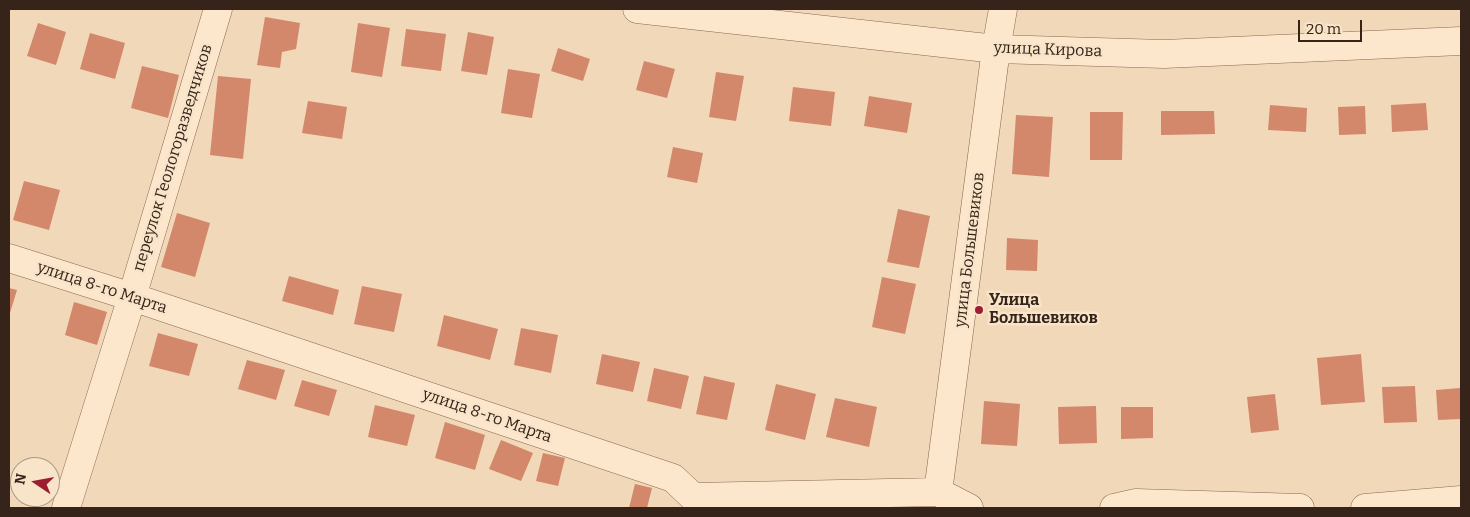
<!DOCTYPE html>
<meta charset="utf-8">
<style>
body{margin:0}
#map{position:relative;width:1470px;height:517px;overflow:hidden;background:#f1d8b9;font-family:Bitter,serif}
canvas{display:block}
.frame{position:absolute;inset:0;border:10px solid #362319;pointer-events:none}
.north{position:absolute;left:10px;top:457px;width:50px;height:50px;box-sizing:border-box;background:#f8e4c9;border:1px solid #aa9783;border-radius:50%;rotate:282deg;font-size:14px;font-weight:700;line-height:20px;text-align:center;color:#362319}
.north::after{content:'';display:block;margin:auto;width:18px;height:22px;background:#9d1d31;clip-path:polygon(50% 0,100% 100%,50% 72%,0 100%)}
.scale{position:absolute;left:1298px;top:20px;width:64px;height:22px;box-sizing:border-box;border:2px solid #362319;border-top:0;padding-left:6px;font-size:15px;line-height:18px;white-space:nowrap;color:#362319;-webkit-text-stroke:4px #f8e4c9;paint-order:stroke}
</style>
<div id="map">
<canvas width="1470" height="517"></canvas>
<div class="frame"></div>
<div class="north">N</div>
<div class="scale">20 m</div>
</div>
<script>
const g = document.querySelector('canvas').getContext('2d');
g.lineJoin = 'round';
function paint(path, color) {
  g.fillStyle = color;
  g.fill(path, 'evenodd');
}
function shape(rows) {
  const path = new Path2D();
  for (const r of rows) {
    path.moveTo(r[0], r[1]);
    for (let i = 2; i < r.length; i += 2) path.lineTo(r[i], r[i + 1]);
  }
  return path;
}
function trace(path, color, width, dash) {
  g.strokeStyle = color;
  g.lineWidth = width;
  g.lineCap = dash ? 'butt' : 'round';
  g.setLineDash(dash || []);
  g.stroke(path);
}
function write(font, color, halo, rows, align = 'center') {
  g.font = font + ' Bitter,serif';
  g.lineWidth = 5;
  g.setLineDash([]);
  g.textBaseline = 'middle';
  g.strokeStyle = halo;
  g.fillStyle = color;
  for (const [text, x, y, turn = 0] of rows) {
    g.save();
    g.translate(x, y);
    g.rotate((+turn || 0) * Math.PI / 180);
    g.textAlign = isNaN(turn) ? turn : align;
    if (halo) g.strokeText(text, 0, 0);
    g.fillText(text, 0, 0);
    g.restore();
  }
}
const building = shape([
 [265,17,300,23,296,49,282,52,280,68,257,65],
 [38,23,66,32,56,65,27,56],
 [358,23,390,28,382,77,351,72],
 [406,29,446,34,441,71,401,66],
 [468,32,494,37,487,75,461,71],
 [90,33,125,43,115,79,80,69],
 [558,48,590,59,583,81,551,71],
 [644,61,675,69,667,98,636,90],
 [142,66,179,75,168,118,131,108],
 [508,69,540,74,532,118,501,113],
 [716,72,744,76,736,121,709,117],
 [218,76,251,79,243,159,210,155],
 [793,87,835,92,831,126,789,121],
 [869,96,912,103,907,133,864,126],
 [308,101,347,107,342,139,302,133],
 [1426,103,1428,130,1392,132,1391,105],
 [1270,105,1307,108,1306,132,1268,130],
 [1365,106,1366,134,1339,135,1338,107],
 [1161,111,1214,111,1215,134,1161,135],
 [1090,112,1123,112,1122,160,1090,160],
 [1016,115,1053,117,1049,177,1012,174],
 [673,147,703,153,697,183,667,177],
 [24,181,60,190,49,230,13,220],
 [898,209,930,216,919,268,887,262],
 [177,213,210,223,195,277,161,267],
 [1007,238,1038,240,1037,271,1006,270],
 [289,276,339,290,333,315,282,301],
 [882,277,916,284,905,334,872,327],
 [362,286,402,294,394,332,354,324],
 [9,288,17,290,9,316],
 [74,302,107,312,97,345,65,335],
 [444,315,498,329,490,360,437,346],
 [521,328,558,335,551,373,514,365],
 [158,333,198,344,189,376,149,366],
 [602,354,640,362,633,392,596,384],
 [1361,354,1365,402,1321,405,1317,358],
 [247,360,285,370,276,400,238,389],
 [654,368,689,376,681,409,647,401],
 [704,376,735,383,727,420,696,414],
 [302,380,337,390,329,416,294,406],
 [776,384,816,394,805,440,765,430],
 [1415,386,1417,422,1384,423,1382,387],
 [1460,388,1461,419,1438,420,1436,390],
 [1275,394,1279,430,1251,433,1247,397],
 [835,398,877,407,869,447,826,437],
 [984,401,1020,404,1017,446,981,444],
 [375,405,415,415,407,446,368,437],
 [1096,406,1097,443,1059,444,1058,407],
 [1121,407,1153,407,1153,438,1121,439],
 [445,422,485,435,475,470,435,458],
 [501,440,533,453,521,481,489,469],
 [543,453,565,458,558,486,536,481],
 [635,484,652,488,647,508,629,508]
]);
const minor = shape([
 [637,9,996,49,1164,54,1461,41],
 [9,258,132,297,673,478,693,497,938,492,969,508],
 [938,492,996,49,1003,9],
 [66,508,132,297,218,9],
 [1114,508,1136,503,1300,508],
 [1365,508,1461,500]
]);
const markers = [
 [979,310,5,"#9d1d31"]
];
const streetNames = [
 ["улица Кирова",1048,50,2],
 ["переулок Геологоразведчиков",173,158,-73],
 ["улица Большевиков",970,250,-83],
 ["улица 8-го Марта",102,288,18],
 ["улица 8-го Марта",487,416,19]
];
const poiNames = [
 ["Улица",989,301],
 ["Большевиков",989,319]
];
paint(building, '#d3876b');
trace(minor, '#896752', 29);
trace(minor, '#fce7cc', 28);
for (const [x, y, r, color] of markers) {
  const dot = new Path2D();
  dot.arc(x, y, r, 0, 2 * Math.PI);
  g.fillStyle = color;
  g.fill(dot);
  trace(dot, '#f8e4c9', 2);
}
write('16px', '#362319', '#f8e4c9', streetNames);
write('bold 16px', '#362319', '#f8e4c9', poiNames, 'left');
</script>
